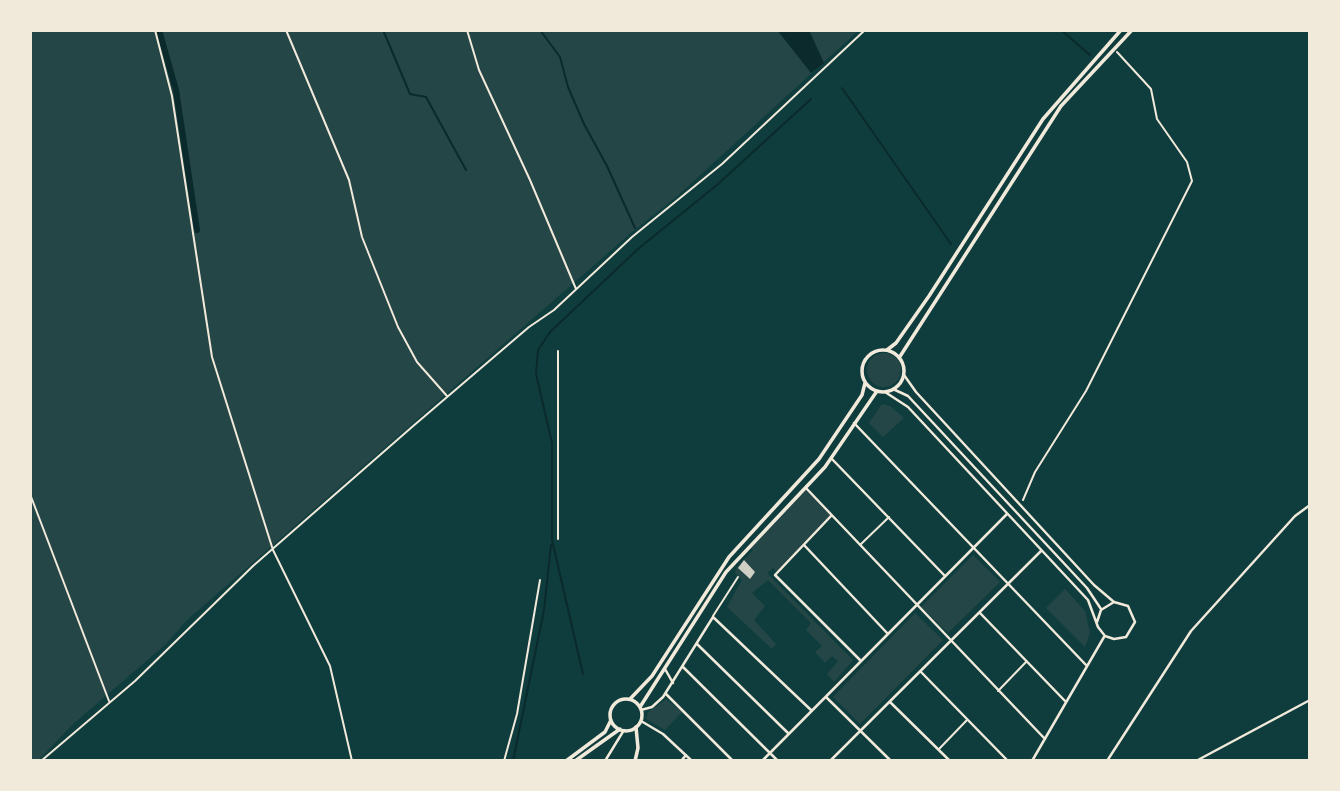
<!DOCTYPE html>
<style>
body{margin:0}
#map{position:relative;width:1340px;height:791px;overflow:hidden;background:#0f3d3e;font-family:Manrope,sans-serif}
canvas{display:block}
.frame{position:absolute;inset:0;border:32px solid #f1e9da;pointer-events:none}
</style>
<div id="map">
<canvas width="1340" height="791"></canvas>
<div class="frame"></div>
</div>
<script>
const g = document.querySelector('canvas').getContext('2d');
g.lineJoin = 'round';
function paint(path, color) {
  g.fillStyle = color;
  g.fill(path, 'evenodd');
}
function shape(rows) {
  const path = new Path2D();
  for (const r of rows) {
    if (r.length === 3) {
      path.moveTo(r[0] + r[2], r[1]);
      path.arc(r[0], r[1], r[2], 0, 2 * Math.PI);
      continue;
    }
    path.moveTo(r[0], r[1]);
    for (let i = 2; i < r.length; i += 2) path.lineTo(r[i], r[i + 1]);
  }
  return path;
}
function trace(path, color, width, dash) {
  g.strokeStyle = color;
  g.lineWidth = width;
  g.lineCap = dash ? 'butt' : 'round';
  g.setLineDash(dash || []);
  g.stroke(path);
}
const green = shape([
 [30,30,859,30,675,198,632,232,187,620,166,644,72,725,38,761,30,761],
 [884,370,17],
 [882,404,890,406,904,418,883,437,869,423],
 [806,487,831,516,777,572,773,568,767,573,853,660,834,682,827,674,838,661,832,656,825,663,815,652,822,646,806,630,811,623,768,580,752,593,765,606,754,620,776,644,772,649,727,607,742,580,735,573,737,567,753,550,749,546],
 [973,555,1000,582,948,633,921,607],
 [1065,589,1085,611,1090,633,1085,647,1046,608],
 [915,613,943,640,860,724,833,697],
 [666,699,682,712,665,730,646,719,648,712]
]);
const water = shape([
 [777,30,809,30,824,63,811,73]
]);
const stream = shape([
 [383,30,410,94,426,97,466,170],
 [540,30,560,57,568,87,584,124,607,166,635,228],
 [1061,30,1090,55],
 [842,88,951,244],
 [583,674,552,540,552,443,536,374,538,350,550,332,638,249,718,184,811,99],
 [513,761,544,610,551,545]
]);
const canal = shape([
 [159,30,176,90,197,230]
]);
const building = shape([
 [744,560,755,572,750,579,738,568]
]);
const path = shape([
 [155,30,172,96,212,357,273,550,330,666,352,761],
 [286,30,349,180,362,237,398,327,417,362,447,396],
 [467,30,479,70,530,180,576,289],
 [30,494,109,701],
 [1023,500,1035,472,1086,391,1192,181,1187,162,1157,119,1151,89,1117,52],
 [41,761,135,681,253,566,412,427,529,327,554,310,632,237,722,164,865,30]
]);
const service = shape([
 [558,539,558,351],
 [504,761,517,714,540,580]
]);
const pedestrian = shape([
 [860,545,889,517],
 [713,616,738,577],
 [998,691,1026,662],
 [939,749,967,720]
]);
const minor = shape([
 [904,375,916,392,1094,585,1114,602],
 [893,389,908,396,1087,588,1101,609],
 [885,392,908,407,1088,600,1098,627,1105,636,1114,639,1126,637,1135,622,1128,606,1114,602,1101,610,1097,622],
 [854,423,1087,666],
 [831,458,945,576],
 [806,488,1045,739],
 [831,516,775,575,860,660],
 [804,545,888,634],
 [980,613,1066,702],
 [697,644,789,734],
 [683,667,778,761],
 [665,669,673,683],
 [921,672,1008,761],
 [666,694,733,761],
 [826,697,891,761],
 [890,702,950,761],
 [641,710,652,707,663,697,713,617,812,711],
 [641,721,663,734,692,761],
 [605,761,624,730],
 [681,761,686,755],
 [762,761,1007,514],
 [830,761,1041,551],
 [1032,761,1104,637],
 [1107,761,1191,631,1295,516,1310,505],
 [1196,761,1310,700]
]);
const tertiary = shape([
 [635,761,638,748,636,727]
]);
const secondary = shape([
 [887,350,896,343,929,296,1043,119,1121,30],
 [883,371,21],
 [899,358,1061,106,1132,30],
 [630,699,652,676,729,557,819,459,862,395,865,383],
 [626,715,16],
 [640,707,726,572,825,467,877,391],
 [566,761,605,732,611,720],
 [575,761,620,729]
]);
paint(green, '#244646');
paint(water, '#0a2a2b');
trace(stream, '#0a2a2b', 2);
trace(canal, '#0a2a2b', 6);
paint(building, '#cfcfc3');
trace(path, '#f1e9da', 2);
trace(service, '#f1e9da', 2);
trace(pedestrian, '#f1e9da', 2);
trace(minor, '#f1e9da', 2.5);
trace(tertiary, '#f1e9da', 3.5);
trace(secondary, '#f1e9da', 3.5);
</script>
